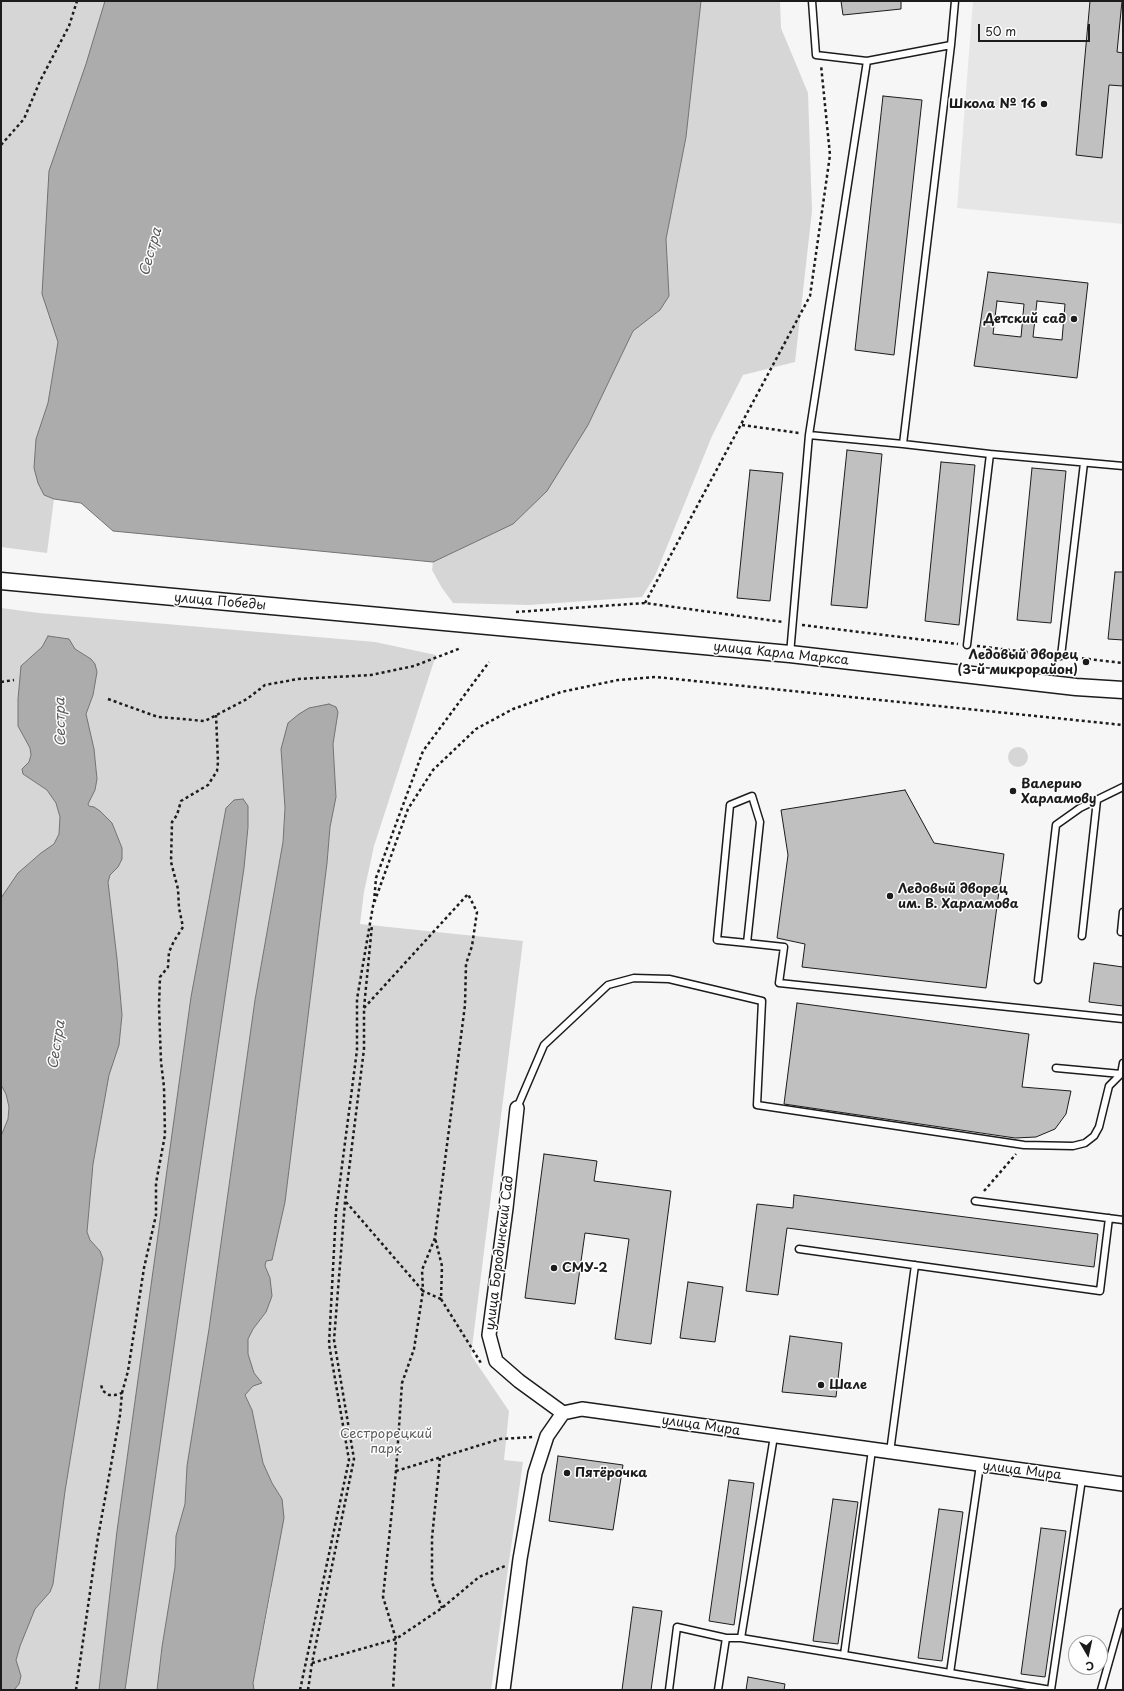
<!DOCTYPE html>
<meta charset="utf-8">
<style>
body{margin:0}
#map{position:relative;width:1124px;height:1691px;overflow:hidden;background:#f6f6f6;font-family:"Playpen Sans",sans-serif}
canvas{display:block}
.frame{position:absolute;inset:0;border:2px solid #1c1c1c;pointer-events:none}
.north{position:absolute;left:1068px;top:1635px;width:40px;height:40px;box-sizing:border-box;background:#fff;border:1px solid #a4a4a4;border-radius:50%;rotate:171deg;font-size:11px;font-weight:700;line-height:16px;text-align:center;color:#1c1c1c}
.north::after{content:'';display:block;margin:auto;width:14px;height:18px;background:#1c1c1c;clip-path:polygon(50% 0,100% 100%,50% 72%,0 100%)}
.scale{position:absolute;left:978px;top:24px;width:112px;height:18px;box-sizing:border-box;border:2px solid #1c1c1c;border-top:0;padding-left:5px;font-size:12px;line-height:14px;white-space:nowrap;color:#1c1c1c;-webkit-text-stroke:3px #fff;paint-order:stroke}
</style>
<div id="map">
<canvas width="1124" height="1691"></canvas>
<div class="frame"></div>
<div class="north">С</div>
<div class="scale">50 m</div>
</div>
<script>
const g = document.querySelector('canvas').getContext('2d');
g.lineJoin = 'round';
function paint(path, color) {
  g.fillStyle = color;
  g.fill(path, 'evenodd');
}
function shape(rows) {
  const path = new Path2D();
  for (const r of rows) {
    if (r.length === 3) {
      path.moveTo(r[0] + r[2], r[1]);
      path.arc(r[0], r[1], r[2], 0, 2 * Math.PI);
      continue;
    }
    path.moveTo(r[0], r[1]);
    for (let i = 2; i < r.length; i += 2) path.lineTo(r[i], r[i + 1]);
  }
  return path;
}
function trace(path, color, width, dash) {
  g.strokeStyle = color;
  g.lineWidth = width;
  g.lineCap = dash ? 'butt' : 'round';
  g.setLineDash(dash || []);
  g.stroke(path);
}
function write(font, color, halo, rows, align = 'center') {
  g.font = font + ' "Playpen Sans",sans-serif';
  g.lineWidth = 3;
  g.setLineDash([]);
  g.textBaseline = 'middle';
  g.strokeStyle = halo;
  g.fillStyle = color;
  for (const [text, x, y, turn = 0] of rows) {
    g.save();
    g.translate(x, y);
    g.rotate((+turn || 0) * Math.PI / 180);
    g.textAlign = isNaN(turn) ? turn : align;
    if (halo) g.strokeText(text, 0, 0);
    g.fillText(text, 0, 0);
    g.restore();
  }
}
const built = shape([
 [973,1,1123,1,1123,224,957,208]
]);
const green = shape([
 [1,1,105,1,86,64,42,294,58,342,48,403,36,439,44,495,54,499,47,553,1,547],
 [701,1,780,1,781,28,808,93,812,211,795,362,743,375,712,436,655,576,642,597,529,605,453,603,442,588,432,570,433,562,513,524,588,425,633,331,660,310,669,296,666,239,686,137],
 [1,608,39,613,375,642,436,655,374,846,364,892,360,924,523,941,471,1355,509,1411,504,1460,523,1462,491,1690,254,1690,253,1683,271,1593,282,1499,272,1483,263,1463,252,1410,245,1394,253,1386,262,1383,254,1374,248,1354,248,1339,253,1329,266,1312,270,1278,265,1266,266,1261,272,1259,285,1202,327,863,330,827,336,797,333,744,338,712,281,749,285,808,283,842,255,1000,209,1329,187,1466,185,1504,176,1536,175,1567,162,1647,157,1690,125,1690,189,1241,244,868,248,827,248,806,242,799,226,808,191,997,117,1531,99,1690,12,1690,14,1690,21,1676,16,1660,20,1646,35,1609,53,1584,65,1491,103,1259,100,1251,90,1240,87,1232,93,1164,109,1075,119,1045,122,1015,117,959,108,882,110,875,118,867,122,848,112,823,88,804,95,790,97,779,94,749,86,714,93,695,97,672,95,664,91,659,75,649,68,639,48,637,42,647,21,666,18,699,18,726,30,748,31,755,29,762,22,769,23,774,47,790,56,803,60,817,59,834,54,844,30,862,1,898],
 [1018,757,10],
 [1,1085,6,1094,9,1107,8,1119,1,1135]
]);
const water = shape([
 [105,1,701,1,686,137,666,239,669,296,660,310,633,331,588,425,547,491,513,524,433,562,113,531,81,503,54,499,44,495,38,483,34,468,36,439,48,403,58,342,42,294,49,171,86,64,105,1],
 [48,636,69,639,75,649,91,659,95,664,97,672,93,695,86,714,94,749,97,779,95,790,88,804,89,806,94,807,100,811,112,823,122,848,122,859,118,867,110,875,108,882,117,959,122,1015,119,1045,109,1075,93,1164,87,1232,90,1240,100,1251,103,1259,65,1491,53,1584,50,1592,35,1609,20,1646,16,1660,21,1676,19,1684,14,1690,1,1690,1,1136,8,1119,9,1107,6,1094,1,1085,1,898,18,873,41,853,54,844,59,834,60,817,56,803,47,790,23,774,22,769,29,762,31,755,30,748,18,726,18,699,21,666,42,647,48,636],
 [329,704,336,707,338,712,333,744,336,797,330,827,327,863,285,1202,272,1260,266,1261,265,1266,270,1278,272,1296,266,1312,253,1329,248,1339,248,1354,254,1373,262,1383,253,1386,245,1395,252,1410,263,1463,272,1483,282,1499,284,1518,253,1683,254,1690,157,1690,162,1647,175,1567,176,1536,185,1504,187,1466,209,1329,255,1000,283,842,285,808,281,749,288,723,299,714,309,708,329,704],
 [243,799,248,806,248,827,244,868,189,1241,125,1690,99,1690,117,1531,191,997,226,808,234,800,243,799]
]);
const building = shape([
 [841,1,901,1,901,9,843,15,841,1],
 [1090,1,1122,1,1117,52,1123,53,1123,86,1109,85,1102,158,1076,155,1090,1],
 [883,96,922,100,894,355,855,350,883,96],
 [988,272,1088,283,1077,378,974,366,988,272],
 [997,301,1024,304,1021,337,993,334,997,301],
 [1037,301,1065,304,1062,340,1033,337,1037,301],
 [847,450,882,454,867,608,831,605,847,450],
 [941,462,975,465,959,625,925,621,941,462],
 [1032,468,1066,471,1051,623,1017,620,1032,468],
 [750,470,783,473,770,601,737,598,750,470],
 [1115,572,1123,572,1123,640,1108,639,1115,572],
 [905,790,934,843,1004,854,986,988,802,967,805,944,777,938,788,855,781,810,905,790],
 [1094,963,1123,967,1123,1006,1089,1002,1094,963],
 [797,1003,1029,1034,1022,1087,1071,1091,1066,1114,1055,1129,1036,1137,1015,1138,784,1104,797,1003],
 [544,1154,597,1161,594,1181,671,1191,651,1344,615,1339,629,1239,585,1233,575,1304,525,1298,544,1154],
 [794,1195,1098,1234,1094,1267,787,1228,778,1295,746,1291,757,1204,793,1208,794,1195],
 [688,1282,723,1287,715,1342,680,1338,688,1282],
 [790,1336,842,1343,836,1397,782,1392,790,1336],
 [558,1456,623,1465,613,1530,549,1521,558,1456],
 [729,1480,754,1483,734,1625,709,1621,729,1480],
 [833,1499,858,1502,838,1644,813,1641,833,1499],
 [939,1509,963,1512,942,1661,918,1658,939,1509],
 [1041,1528,1066,1531,1045,1677,1021,1674,1041,1528],
 [633,1607,662,1611,651,1690,622,1690,633,1607],
 [748,1677,785,1684,784,1690,746,1690,748,1677]
]);
const path = shape([
 [1,145,24,119,40,81,69,26,77,1],
 [742,425,799,433],
 [645,603,810,296,830,155,821,65],
 [516,612,645,603,783,622],
 [802,625,958,644],
 [977,646,1051,655],
 [1070,657,1123,663],
 [1,682,14,680],
 [108,699,158,717,205,721,247,699,265,685,298,679,371,675,414,666,461,648],
 [374,902,376,878,423,751,489,662],
 [364,1008,468,894,477,912,472,946,466,964,465,1005,435,1238,422,1270,423,1291,441,1299,442,1266,435,1238],
 [984,1191,1016,1154],
 [346,1202,423,1291,414,1349,402,1383,396,1471,383,1597,396,1639,393,1690],
 [441,1299,481,1363],
 [122,1393,128,1371,144,1268,156,1215,156,1183,165,1135,164,1087,161,1062,159,1006,160,977,168,967,169,952,174,941,183,927,179,908,178,889,171,862,172,822,177,815,181,801,208,785,217,771,218,762,216,715],
 [440,1458,432,1538,432,1582,442,1608],
 [396,1471,500,1439,533,1437],
 [312,1663,396,1639,442,1608,479,1577,505,1566],
 [76,1690,97,1543,120,1415,122,1393,115,1395,109,1395,103,1391,101,1385],
 [300,1690,349,1460,329,1344,336,1212,357,1050,357,999,373,906,408,809,433,770,476,729,513,709,561,692,618,680,656,677,1123,725],
 [308,1690,312,1663,354,1459,334,1340,345,1202,364,1049,364,1008,372,925]
]);
const service = shape([
 [812,1,816,55,867,61,951,45,955,1],
 [951,45,903,444,990,454,1123,466],
 [809,435,903,444],
 [967,645,990,454],
 [790,654,809,435,867,61],
 [1061,656,1084,463],
 [1121,932,1123,912],
 [1082,936,1097,800],
 [747,943,760,822,752,796,730,805,717,940,747,943,784,947,779,983,1123,1019],
 [1038,980,1056,825,1080,808,1123,787],
 [1056,1068,1121,1074,1123,1063],
 [517,1108,544,1045,608,985,634,978,669,979,762,1001,757,1105,1024,1145,1073,1146,1085,1143,1094,1136,1099,1127,1109,1086,1121,1074,1123,1074],
 [975,1201,1123,1220],
 [799,1249,1100,1291,1109,1218],
 [890,1452,915,1265],
 [741,1638,844,1655,872,1450],
 [844,1655,950,1673,980,1465],
 [950,1673,1051,1690,1082,1479],
 [669,1690,677,1627,726,1638,741,1638,774,1436],
 [718,1690,726,1638],
 [1101,1690,1123,1612]
]);
const minor = shape([
 [517,1108,506,1208,489,1335,496,1361,519,1381,563,1413],
 [503,1690,520,1559,535,1473,547,1436,563,1413,582,1409,1123,1484]
]);
const tertiary = shape([
 [1,581,790,654,1076,687,1123,690]
]);
const markers = [
 [1044,104,4,"#1c1c1c"],
 [1074,319,4,"#1c1c1c"],
 [1086,662,4,"#1c1c1c"],
 [1013,791,4,"#1c1c1c"],
 [890,896,4,"#1c1c1c"],
 [554,1268,4,"#1c1c1c"],
 [821,1385,4,"#1c1c1c"],
 [567,1473,4,"#1c1c1c"]
];
const poiNames = [
 ["Школа № 16",1036,104,"right"],
 ["Детский сад",1066,319,"right"],
 ["Ледовый дворец",1078,655,"right"],
 ["(3-й микрорайон)",1078,670,"right"],
 ["Валерию",1021,784],
 ["Харламову",1021,799],
 ["Ледовый дворец",898,889],
 ["им. В. Харламова",898,904],
 ["СМУ-2",562,1268],
 ["Шале",829,1385],
 ["Пятёрочка",575,1473]
];
const streetNames = [
 ["улица Победы",220,602,5],
 ["улица Карла Маркса",781,654,6],
 ["улица Бородинский Сад",500,1253,-83],
 ["улица Мира",701,1426,8],
 ["улица Мира",1022,1471,7]
];
const parkNames = [
 ["Сестрорецкий",386,1434],
 ["парк",386,1449]
];
const waterNames = [
 ["Сестра",151,252,-74],
 ["Сестра",61,722,-91],
 ["Сестра",57,1045,-81]
];
paint(built, '#e6e6e6');
paint(green, '#d6d6d6');
paint(water, '#acacac');
trace(water, '#727272', 1);
paint(building, '#c0c0c0');
trace(building, '#1c1c1c', 1);
trace(service, '#1c1c1c', 9);
trace(minor, '#1c1c1c', 16);
trace(tertiary, '#1c1c1c', 19);
trace(path, '#1c1c1c', 2.5, [3, 3]);
trace(service, '#fff', 6);
trace(minor, '#fff', 13);
trace(tertiary, '#fff', 16);
for (const [x, y, r, color] of markers) {
  const dot = new Path2D();
  dot.arc(x, y, r, 0, 2 * Math.PI);
  g.fillStyle = color;
  g.fill(dot);
  trace(dot, '#fff', 1.5);
}
write('bold 13px', '#1c1c1c', '#fff', poiNames, 'left');
write('13px', '#1c1c1c', '#fff', streetNames);
write('13px', '#5d5d5d', '#fff', parkNames);
write('italic 14px', '#5d5d5d', '#fff', waterNames);
</script>
